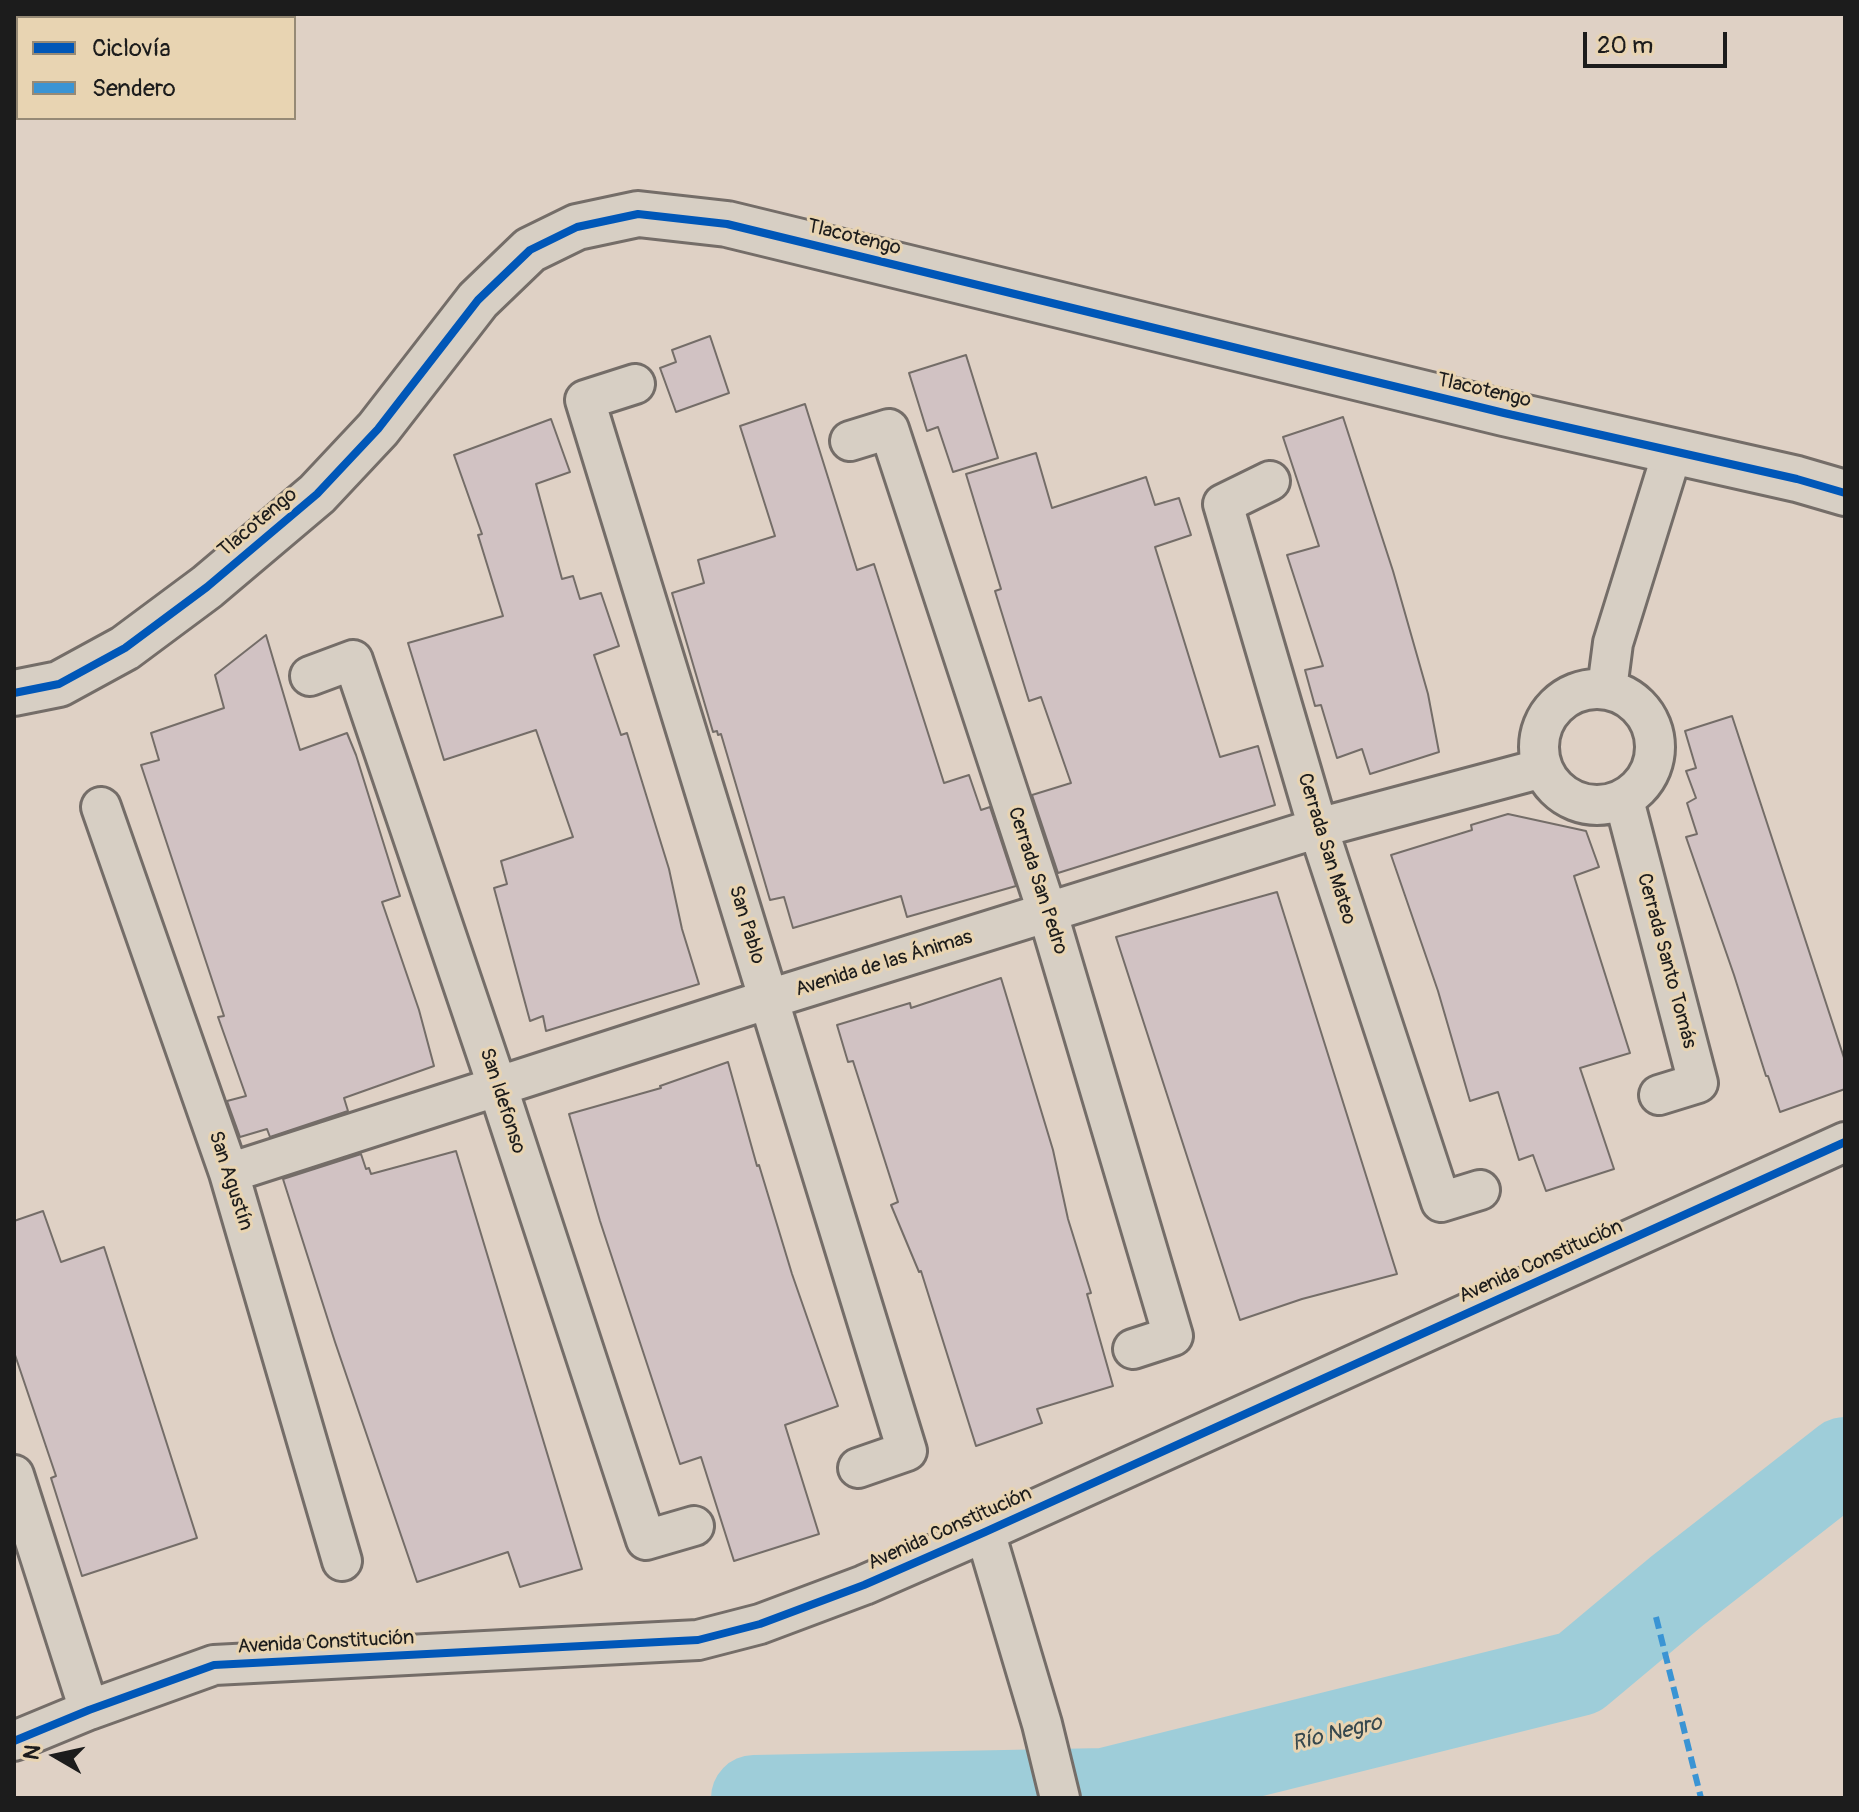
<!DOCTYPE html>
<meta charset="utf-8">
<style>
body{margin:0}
#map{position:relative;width:1859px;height:1812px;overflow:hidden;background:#dfd1c5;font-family:Pangolin,sans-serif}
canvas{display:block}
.frame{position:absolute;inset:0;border:16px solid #1c1c1c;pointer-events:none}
.legend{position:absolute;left:16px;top:16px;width:280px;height:104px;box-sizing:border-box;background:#e8d4b2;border:2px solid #968a76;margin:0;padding:10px 14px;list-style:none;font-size:24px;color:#1c1c1c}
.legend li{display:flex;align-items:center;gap:16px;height:40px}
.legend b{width:40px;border:2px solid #968a76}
.north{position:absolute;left:16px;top:1716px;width:80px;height:80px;-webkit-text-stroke:6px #e8d4b2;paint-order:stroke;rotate:279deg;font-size:22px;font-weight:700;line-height:32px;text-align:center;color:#1c1c1c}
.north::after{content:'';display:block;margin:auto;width:28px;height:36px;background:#1c1c1c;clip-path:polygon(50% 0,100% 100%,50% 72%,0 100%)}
.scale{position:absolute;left:1583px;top:32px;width:144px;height:36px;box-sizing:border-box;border:4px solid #1c1c1c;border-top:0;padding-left:10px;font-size:24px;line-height:28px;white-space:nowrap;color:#1c1c1c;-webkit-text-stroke:6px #e8d4b2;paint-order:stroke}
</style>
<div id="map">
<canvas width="1859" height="1812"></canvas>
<div class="frame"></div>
<ul class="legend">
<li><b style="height:10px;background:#0057b8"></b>Ciclovía</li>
<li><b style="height:10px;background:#3a94d4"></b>Sendero</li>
</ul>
<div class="north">N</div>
<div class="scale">20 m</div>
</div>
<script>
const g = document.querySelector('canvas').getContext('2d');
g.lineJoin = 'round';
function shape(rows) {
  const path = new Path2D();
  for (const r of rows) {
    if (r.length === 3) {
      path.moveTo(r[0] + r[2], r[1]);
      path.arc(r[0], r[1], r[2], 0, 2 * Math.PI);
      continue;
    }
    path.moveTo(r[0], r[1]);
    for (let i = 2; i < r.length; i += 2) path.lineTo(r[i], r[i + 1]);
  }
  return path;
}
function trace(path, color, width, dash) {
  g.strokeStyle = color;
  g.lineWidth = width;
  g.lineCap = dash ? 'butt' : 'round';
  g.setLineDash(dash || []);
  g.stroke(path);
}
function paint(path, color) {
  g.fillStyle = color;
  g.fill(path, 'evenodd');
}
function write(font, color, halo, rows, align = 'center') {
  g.font = font + ' Pangolin,sans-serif';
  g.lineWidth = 6;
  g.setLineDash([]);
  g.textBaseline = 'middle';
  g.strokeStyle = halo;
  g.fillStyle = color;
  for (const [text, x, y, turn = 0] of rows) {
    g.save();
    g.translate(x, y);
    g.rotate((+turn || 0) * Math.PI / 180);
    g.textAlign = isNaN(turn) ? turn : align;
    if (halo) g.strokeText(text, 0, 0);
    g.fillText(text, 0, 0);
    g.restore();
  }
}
const river = shape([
 [754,1798,1105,1791,1579,1673,1677,1591,1845,1460]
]);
const building = shape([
 [710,336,729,393,676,412,660,368,676,362,672,350,710,336],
 [966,355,998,458,953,472,938,427,927,431,909,373,966,355],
 [805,404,857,570,874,564,944,783,969,775,981,810,990,807,1016,886,907,917,901,896,793,928,784,897,770,900,721,734,718,735,717,731,713,732,672,593,704,583,698,560,775,536,740,426,805,404],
 [1343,417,1393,571,1428,694,1439,752,1370,774,1362,749,1337,758,1321,705,1315,706,1305,670,1323,666,1287,555,1319,546,1283,437,1343,417],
 [551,419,570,472,536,484,562,579,573,576,580,599,601,593,619,646,594,655,621,735,627,733,669,869,682,929,699,984,546,1031,543,1016,530,1021,494,888,507,884,501,861,573,837,536,730,444,760,408,643,503,616,478,535,482,534,454,455,551,419],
 [1036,453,1052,508,1146,477,1155,505,1179,498,1191,535,1155,547,1220,757,1258,746,1275,805,1058,873,1032,795,1071,783,1041,697,1029,701,995,591,1001,589,966,474,1036,453],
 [266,635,300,750,347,733,356,755,400,896,382,902,419,1010,434,1066,344,1098,348,1111,270,1137,267,1129,240,1137,227,1101,246,1096,218,1017,224,1016,141,765,159,760,151,733,224,708,215,675,266,635],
 [1732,716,1845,1061,1845,1089,1780,1112,1768,1076,1766,1076,1734,975,1686,837,1697,834,1687,803,1696,798,1686,771,1696,768,1685,731,1732,716],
 [1508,814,1586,831,1599,867,1574,876,1630,1053,1580,1068,1614,1169,1546,1191,1533,1155,1519,1160,1498,1092,1470,1101,1438,991,1391,855,1472,830,1471,825,1508,814],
 [1277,892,1397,1274,1302,1299,1240,1320,1116,937,1277,892],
 [1001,978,1053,1150,1068,1219,1091,1293,1087,1294,1113,1386,1037,1409,1042,1423,976,1446,921,1271,919,1272,891,1205,898,1202,853,1061,848,1062,837,1025,910,1003,911,1008,1001,978],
 [728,1062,757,1166,759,1165,792,1274,838,1406,785,1425,819,1534,734,1561,701,1457,680,1464,600,1221,569,1114,661,1088,660,1086,728,1062],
 [456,1151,582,1569,520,1587,508,1552,417,1582,335,1342,283,1179,361,1154,366,1169,369,1168,371,1174,456,1151],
 [43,1211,61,1262,104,1247,197,1538,82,1576,51,1478,56,1476,14,1352,14,1221,43,1211]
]);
const minor = shape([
 [635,384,585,400,907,1451,858,1468],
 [850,441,889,429,1048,914,1173,1336,1133,1349],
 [1270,481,1223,504,1318,828,1441,1202,1480,1190],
 [310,676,353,660,498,1088,646,1540,694,1526],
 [1597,747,58],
 [1607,689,1613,643,1673,450],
 [1624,800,1698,1083,1659,1095],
 [101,807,229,1173,342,1561],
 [229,1173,769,999,1318,828,1543,768],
 [14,1475,89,1710],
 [985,1532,1042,1724,1060,1798],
 [14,1741,89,1710,214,1665,698,1640,760,1624,864,1585,985,1532,1845,1142]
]);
const tertiary = shape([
 [14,693,59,684,125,648,207,587,317,494,378,429,478,300,530,250,577,227,638,214,727,224,1504,413,1797,479,1845,493]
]);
const quiet = shape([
 [1656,1617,1701,1798]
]);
const cycleway = shape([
 [14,693,59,684,125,648,207,587,317,494,378,429,478,300,530,250,577,227,638,214,727,224,1504,413,1797,479,1845,493],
 [14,1741,89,1710,214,1665,698,1640,760,1624,864,1585,985,1532,1845,1142]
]);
const streetNames = [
 ["Tlacotengo",854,238,14],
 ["Tlacotengo",1484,391,13],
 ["Tlacotengo",258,523,-40],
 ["Cerrada San Mateo",1326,849,73],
 ["Cerrada San Pedro",1037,881,72],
 ["San Pablo",746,925,73],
 ["Cerrada Santo Tomás",1666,961,75],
 ["Avenida de las Ánimas",884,964,-17],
 ["San Idefonso",502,1101,72],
 ["San Agustín",230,1181,72],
 ["Avenida Constitución",1541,1262,-24],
 ["Avenida Constitución",950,1529,-24],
 ["Avenida Constitución",326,1643,-3]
];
const waterNames = [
 ["Río Negro",1337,1734,-14]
];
trace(river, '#9ecdd9', 86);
paint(building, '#d1c2c3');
trace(building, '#746d68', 2);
trace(minor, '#746d68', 44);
trace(tertiary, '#746d68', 50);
trace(minor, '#d7cfc4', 38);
trace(tertiary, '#d7cfc4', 44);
trace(quiet, '#3a94d4', 6, [12, 6]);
trace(cycleway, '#0057b8', 8);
write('20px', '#1c1c1c', '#e8d4b2', streetNames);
write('italic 22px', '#36484e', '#e8d4b2', waterNames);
</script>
